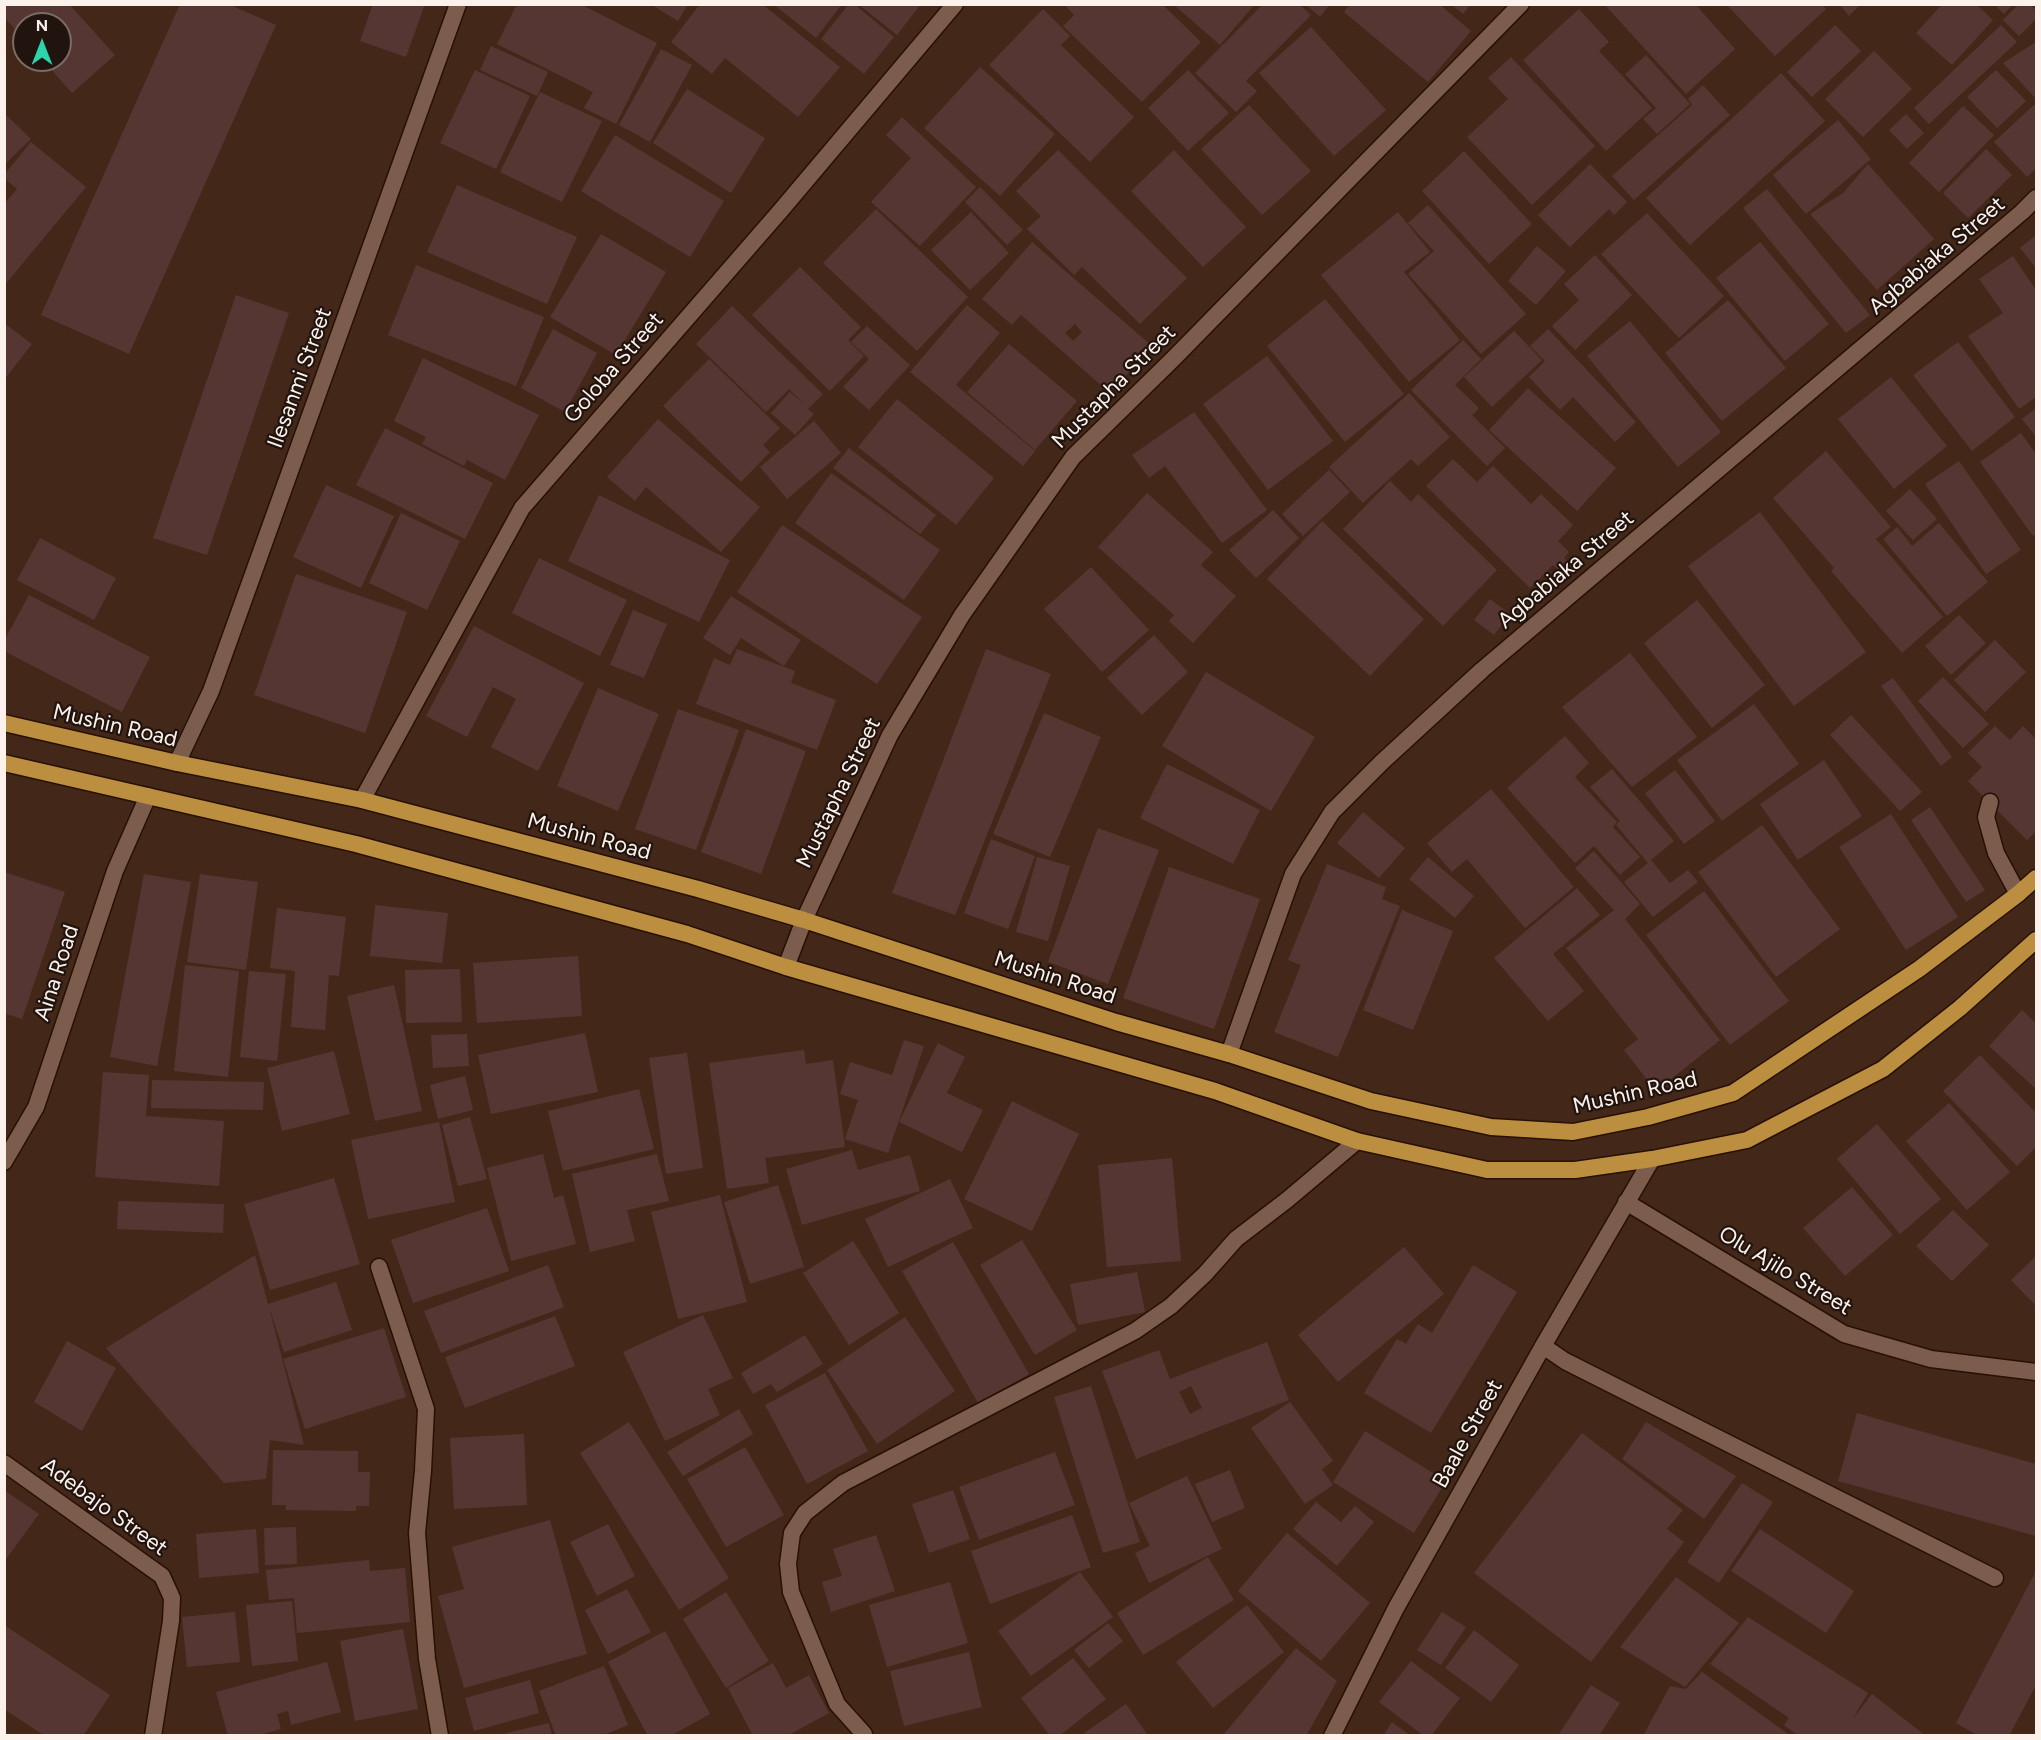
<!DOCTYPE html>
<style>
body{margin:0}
#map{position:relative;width:2041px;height:1740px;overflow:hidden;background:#432819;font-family:Figtree,sans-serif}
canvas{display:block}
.frame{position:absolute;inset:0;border:6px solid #fdf1ec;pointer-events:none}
.north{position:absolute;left:12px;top:12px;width:60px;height:60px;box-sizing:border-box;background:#21140e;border:2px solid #796c67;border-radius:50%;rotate:0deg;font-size:16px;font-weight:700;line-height:24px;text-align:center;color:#fdf1ec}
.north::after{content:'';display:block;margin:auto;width:21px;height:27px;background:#2dd5ab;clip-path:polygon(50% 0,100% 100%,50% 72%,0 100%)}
</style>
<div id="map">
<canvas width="2041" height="1740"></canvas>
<div class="frame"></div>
<div class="north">N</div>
</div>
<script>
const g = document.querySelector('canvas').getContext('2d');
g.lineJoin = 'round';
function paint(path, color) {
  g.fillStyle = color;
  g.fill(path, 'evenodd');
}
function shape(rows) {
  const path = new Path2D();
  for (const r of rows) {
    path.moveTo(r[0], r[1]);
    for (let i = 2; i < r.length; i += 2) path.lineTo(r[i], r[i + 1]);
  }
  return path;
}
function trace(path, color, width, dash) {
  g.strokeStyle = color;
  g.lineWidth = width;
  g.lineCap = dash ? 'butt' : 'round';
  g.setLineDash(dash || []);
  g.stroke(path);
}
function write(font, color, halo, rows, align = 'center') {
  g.font = font + ' Figtree,sans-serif';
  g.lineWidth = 4.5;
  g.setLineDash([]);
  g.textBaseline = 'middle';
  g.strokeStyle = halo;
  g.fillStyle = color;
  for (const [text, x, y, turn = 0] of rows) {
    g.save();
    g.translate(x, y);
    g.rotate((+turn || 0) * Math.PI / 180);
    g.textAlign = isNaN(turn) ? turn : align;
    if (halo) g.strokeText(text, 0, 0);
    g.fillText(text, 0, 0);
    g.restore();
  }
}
const building = shape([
 [4,4,69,4,115,55,72,93,43,60,60,60,60,24,24,24,24,39,4,17],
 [180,4,228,4,276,25,129,354,41,315],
 [373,4,425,4,406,57,360,41],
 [517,4,580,4,657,43,616,124,584,108,593,92,497,44],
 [650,4,688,4,678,21],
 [700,4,762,4,840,67,798,117,725,58,712,74,671,42],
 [773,4,842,4,816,38],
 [849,4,854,4,894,37,864,74,821,39],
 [858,4,921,4,897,35],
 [1064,4,1162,4,1201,42,1142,102,1063,26,1074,15],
 [1173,4,1255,4,1220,45],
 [1263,4,1299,4,1311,15,1246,81,1257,91,1236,112,1195,73],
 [1305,4,1330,4,1320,17],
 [1350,4,1439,4,1471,31,1428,82,1344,12],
 [1451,4,1471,4,1463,14],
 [1604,4,1695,4,1735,49,1686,94],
 [1726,4,1822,4,1826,9,1775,56],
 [1839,4,1861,4,1849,16],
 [1942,4,1976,4,1993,20,1952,65,1916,33],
 [1994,4,2013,4,2004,14],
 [2019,4,2030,4,2036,11,2036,19,2019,36,2003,20],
 [1043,9,1070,36,1061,45,1134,117,1090,162,989,65],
 [1579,9,1609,42,1599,51,1652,108,1606,151,1523,60],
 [1835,25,1861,51,1812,97,1787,72],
 [2001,25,2017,42,1929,124,1914,108],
 [1311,27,1386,110,1334,156,1259,73],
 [2036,42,2036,99,2003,63],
 [491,46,548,72,537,96,480,70],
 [661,49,692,65,650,142,619,125],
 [1874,51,1912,89,1863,137,1825,99],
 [1646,55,1690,104,1657,134,1643,119,1656,108,1625,74],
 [1511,57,1595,146,1532,205,1467,137,1508,99,1488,78],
 [980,67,1055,134,1000,196,924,128],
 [475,70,530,96,496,169,440,143],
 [1188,70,1229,113,1188,151,1148,108],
 [1996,70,2026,101,1997,128,1967,97],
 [1781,73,1825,121,1690,245,1646,198],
 [1703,85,1730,115,1634,200,1612,176,1692,105,1688,99],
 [687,89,765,138,731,193,653,143],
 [540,92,602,121,562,202,500,172],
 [1249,105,1311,171,1262,215,1201,149],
 [2034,105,2036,107,2036,168,2027,177,1994,142],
 [1963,106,1994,135,1939,192,1909,163],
 [4,113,31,139,4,165],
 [1906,114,1924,133,1907,149,1889,130],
 [902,117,976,187,920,246,871,202,911,158,886,135],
 [1838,120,1871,159,1806,214,1773,175],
 [615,135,724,201,690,257,581,191],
 [31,142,86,187,4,286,4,204,17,189,4,178,4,175],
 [1986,149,2012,175,1968,218,1943,193],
 [1058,150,1187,278,1140,324,1082,267,1074,275,1027,229,1041,216,1016,191],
 [1174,150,1246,227,1203,267,1131,191],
 [1464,151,1532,224,1489,264,1422,191],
 [1590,164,1627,202,1614,215,1609,209,1570,247,1538,215],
 [1868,164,1934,239,1877,290,1810,214,1843,193],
 [457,185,577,237,547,304,427,252],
 [980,187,1023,230,1007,245,965,202],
 [1767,189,1870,315,1846,333,1743,208],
 [1428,205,1526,314,1481,354,1408,274,1434,251,1408,223],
 [876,209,968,297,917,351,823,263],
 [971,212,1009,253,970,290,931,250],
 [1398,212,1430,252,1404,272,1460,340,1409,382,1321,275],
 [1647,213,1724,296,1679,338,1601,254],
 [601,234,666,272,616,355,550,317],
 [2036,235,2036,268,2020,248],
 [1032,242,1152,346,1110,393,1021,315,1012,325,982,299],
 [1075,324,1082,332,1073,341,1065,333],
 [1760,242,1829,324,1785,361,1716,278],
 [1537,246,1566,271,1536,305,1508,281],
 [1595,255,1632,295,1575,350,1552,326,1579,300,1564,284],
 [2013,256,2036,290,2036,397,2019,409,1968,336,2003,313,1979,279],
 [416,265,544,317,516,386,388,335],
 [800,267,861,327,848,340,846,338,864,356,830,391,752,315],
 [236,295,289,313,207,555,153,538],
 [1325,299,1404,394,1345,442,1267,346],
 [1728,300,1786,368,1722,421,1665,353],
 [967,305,1000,333,956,385,1035,451,1023,466,910,372],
 [732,306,823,394,808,409,814,414,795,435,771,413,790,392,805,405,789,389,766,412,696,344],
 [1630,321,1721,432,1678,467,1587,356],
 [4,323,32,344,4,380],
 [867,326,910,365,869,410,843,387,869,359,851,342],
 [553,329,597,353,565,412,521,388],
 [1548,329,1636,422,1615,442,1573,397,1560,410,1529,377,1545,361,1530,346],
 [1514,331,1542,360,1492,407,1464,377],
 [1463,340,1481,359,1455,385,1479,408,1472,415,1505,448,1487,466,1411,390],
 [1958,342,2015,417,1972,451,1913,375],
 [1009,344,1077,401,1035,450,967,392],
 [1267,356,1333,441,1268,490,1203,404],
 [423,358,539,415,505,480,467,460,464,466,422,444,426,437,394,421],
 [709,359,780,428,763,445,770,452,741,482,663,406],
 [1891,377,1947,446,1894,489,1838,419],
 [1528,388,1616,468,1577,511,1489,430],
 [1409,393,1450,437,1418,466,1411,459,1363,503,1329,467],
 [897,399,994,478,956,525,858,447],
 [2036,408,2036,437,2022,419],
 [1194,412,1267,510,1222,543,1165,466,1149,478,1132,455],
 [658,419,760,507,721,552,646,487,635,501,607,477],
 [814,421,841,453,787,499,760,467],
 [385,428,493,483,465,539,356,485],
 [2021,433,2036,454,2036,533,2033,536,1980,462],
 [849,448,936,515,920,534,833,468],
 [1826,451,1891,527,1876,539,1943,617,1902,653,1831,571,1834,568,1773,498],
 [1453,459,1477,482,1493,466,1531,504,1541,494,1573,525,1558,541,1569,552,1564,558,1575,569,1567,578,1553,565,1530,588,1426,486],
 [1959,461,2021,550,1986,574,1925,484],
 [1329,470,1350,492,1303,536,1282,514],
 [831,473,940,550,904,600,795,523],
 [1390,481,1411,502,1418,494,1497,570,1443,626,1343,529],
 [326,485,394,516,361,588,293,557],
 [1910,489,1937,519,1913,540,1886,511],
 [1147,493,1213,552,1201,565,1236,596,1193,643,1169,621,1174,615,1098,547],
 [599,495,730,560,699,622,568,561],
 [1273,510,1299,538,1256,578,1229,550],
 [1760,512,1866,652,1794,706,1688,566],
 [401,513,460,541,427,610,369,583],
 [1322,521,1424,619,1370,676,1267,579],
 [1939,523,1988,582,1947,616,1883,539,1897,527,1912,546],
 [782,525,922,617,877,684,737,592],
 [40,538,116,578,94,620,17,580],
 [539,558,627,600,600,656,512,613],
 [1091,567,1149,630,1102,672,1044,609],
 [296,574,407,612,365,733,254,695],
 [29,595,150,657,122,712,4,651,4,641],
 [731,596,801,640,784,666,741,638,730,655,703,638],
 [1490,599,1510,614,1494,635,1474,620],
 [1697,600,1765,685,1712,728,1644,643],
 [633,610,667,624,644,678,610,665],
 [1959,615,1986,643,1951,675,1925,646],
 [474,626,584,683,538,771,491,747,516,699,493,687,467,737,426,716],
 [1154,635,1188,672,1142,715,1107,678],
 [1995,640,2026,672,1985,712,1954,680],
 [737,649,795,671,791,683,836,700,817,750,696,704,714,658,730,665],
 [986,649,1051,674,955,915,892,893],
 [1630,653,1697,737,1632,787,1562,707],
 [1206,672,1315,737,1271,811,1162,746],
 [1943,677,1989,724,1963,748,1918,701],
 [1893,678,1952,757,1941,766,1881,686],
 [598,688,659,714,618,811,557,786],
 [1754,704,1799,764,1722,821,1677,760],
 [678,709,739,730,696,850,635,829],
 [1044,713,1101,737,1050,857,993,834],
 [1851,715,1922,792,1900,811,1830,735],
 [1995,726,2010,740,2023,726,2036,739,2036,831,2027,840,1968,781,1982,767,1968,753],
 [746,729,806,751,761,874,701,852],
 [1565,736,1589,763,1575,777,1617,822,1613,827,1640,857,1620,875,1594,846,1575,863,1507,788],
 [1824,760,1862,816,1798,860,1760,804],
 [1167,764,1260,810,1233,864,1140,818],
 [1612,769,1674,841,1651,860,1670,883,1688,870,1698,882,1653,917,1624,882,1648,863,1616,825,1620,821,1590,787],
 [1675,770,1715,821,1684,844,1645,793],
 [1491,789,1574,887,1525,928,1467,859,1452,872,1427,843],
 [1930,807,1985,890,1966,902,1911,820],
 [1363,812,1405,848,1379,878,1337,843],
 [1891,814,1958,917,1906,950,1839,847],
 [1762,825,1840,929,1776,977,1698,872],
 [1098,828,1159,850,1108,984,1048,962],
 [991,839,1035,856,1008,929,964,913],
 [1594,851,1640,904,1625,919,1720,1040,1656,1091,1624,1050,1638,1039,1566,948,1614,910,1575,868],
 [1037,857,1070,866,1048,941,1016,932],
 [1428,857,1474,896,1455,918,1409,879],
 [1327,864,1386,887,1382,899,1400,906,1338,1057,1274,1032,1301,965,1288,960],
 [1169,867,1260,899,1214,1029,1123,998],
 [4,872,65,892,22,1019,4,1013],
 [144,874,191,882,157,1066,110,1057],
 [200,874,258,882,246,970,187,962],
 [1577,888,1600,915,1553,954,1584,991,1548,1021,1494,958],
 [1704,891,1789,1001,1730,1045,1646,935],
 [375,905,448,913,442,963,370,956],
 [277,908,346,917,339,976,329,975,325,1030,291,1027,295,971,270,968],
 [1402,910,1453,931,1413,1030,1363,1010],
 [578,956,582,1016,477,1023,473,963],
 [185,965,239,971,228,1077,174,1071],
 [460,969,462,1022,406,1023,405,970],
 [249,971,286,974,277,1061,240,1057],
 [394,985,422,1111,375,1121,347,996],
 [2022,1010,2036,1023,2036,1089,1989,1046],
 [585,1033,598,1092,491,1114,478,1055],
 [467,1034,469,1066,433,1068,431,1035],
 [904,1040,924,1046,888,1153,845,1139,858,1100,840,1094,850,1062,892,1075],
 [938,1043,965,1057,947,1093,983,1110,962,1152,899,1122],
 [804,1050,806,1064,833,1060,845,1147,765,1158,769,1183,727,1189,709,1063],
 [334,1051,350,1114,282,1131,267,1068],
 [687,1053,703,1168,666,1174,649,1058],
 [1980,1055,2036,1113,2036,1147,2017,1166,1943,1091],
 [103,1072,149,1075,146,1116,224,1121,219,1186,95,1177],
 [465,1076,473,1110,438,1119,430,1085],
 [152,1080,264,1082,263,1110,151,1108],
 [639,1089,654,1149,563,1171,548,1111],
 [1012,1101,1079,1134,1032,1231,964,1199],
 [1949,1103,2010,1172,1967,1210,1906,1141],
 [470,1117,487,1179,458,1186,442,1125],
 [439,1122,455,1202,368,1219,351,1140],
 [1877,1124,1941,1199,1900,1234,1837,1159],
 [852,1150,858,1170,910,1155,920,1191,802,1225,786,1169],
 [543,1154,554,1198,563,1195,576,1244,511,1261,487,1168],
 [657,1154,669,1201,627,1210,635,1241,590,1252,572,1174],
 [1172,1158,1181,1261,1107,1267,1098,1165],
 [334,1178,360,1264,270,1290,244,1204],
 [950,1179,973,1228,888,1267,865,1219],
 [778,1185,804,1267,750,1284,724,1202],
 [1852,1187,1893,1235,1845,1276,1803,1228],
 [720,1195,747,1302,678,1319,651,1212],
 [118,1201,224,1204,223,1233,117,1229],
 [487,1208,509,1271,413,1303,391,1240],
 [1953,1210,1989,1245,1952,1281,1916,1246],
 [1022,1240,1077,1330,1035,1355,980,1265],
 [853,1241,899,1313,849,1345,803,1273],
 [953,1242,1029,1374,978,1403,902,1271],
 [1404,1247,1444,1294,1338,1382,1298,1335],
 [255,1255,268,1304,336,1282,352,1330,284,1352,269,1307,304,1445,270,1440,266,1479,224,1483,106,1348],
 [2036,1256,2036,1306,2011,1280],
 [548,1265,564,1307,441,1353,424,1311],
 [1473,1265,1517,1292,1431,1433,1364,1393,1397,1339,1406,1344,1418,1324,1432,1333],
 [1137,1272,1145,1312,1078,1325,1070,1284],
 [703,1315,733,1378,708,1389,720,1415,665,1441,623,1352],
 [555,1316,575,1366,465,1408,445,1357],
 [905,1317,955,1391,877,1444,827,1370],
 [384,1328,406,1397,305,1429,283,1359],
 [805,1335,823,1364,777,1392,771,1384,753,1394,741,1373],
 [67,1341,116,1368,82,1431,34,1402],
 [1267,1342,1289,1400,1136,1459,1102,1371,1159,1350,1170,1379],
 [1191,1386,1202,1408,1190,1414,1179,1392],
 [825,1373,868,1451,807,1484,765,1405],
 [1091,1386,1140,1542,1103,1553,1054,1397],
 [1290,1402,1333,1461,1322,1469,1333,1485,1305,1504,1251,1428],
 [739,1409,753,1434,683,1476,667,1452],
 [1857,1413,2036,1464,2036,1536,1838,1481],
 [629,1422,729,1578,679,1610,580,1453],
 [1646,1422,1736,1476,1704,1519,1622,1459],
 [1365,1431,1446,1481,1414,1533,1333,1482],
 [1582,1433,1683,1510,1667,1529,1684,1542,1591,1662,1474,1573],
 [524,1434,527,1505,454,1509,450,1438],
 [745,1447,784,1515,726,1547,687,1479],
 [273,1450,358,1451,358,1472,370,1472,369,1506,356,1506,356,1511,286,1510,286,1505,272,1505],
 [1055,1452,1075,1505,979,1540,959,1487],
 [1230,1470,1245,1508,1212,1522,1195,1484],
 [1187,1476,1222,1549,1149,1583,1135,1553,1150,1546,1129,1503],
 [1742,1483,1773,1502,1719,1583,1687,1562],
 [4,1490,39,1514,4,1562],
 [953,1490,970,1539,929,1553,912,1504],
 [1316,1502,1341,1522,1355,1506,1374,1522,1337,1566,1293,1529],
 [1072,1515,1091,1567,990,1604,971,1551],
 [550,1520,587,1654,464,1688,438,1596,464,1589,452,1547],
 [608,1524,635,1576,597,1596,570,1542],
 [296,1527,297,1564,265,1565,264,1528],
 [256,1529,259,1573,199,1578,196,1534],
 [1760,1529,1854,1591,1826,1633,1731,1571],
 [1287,1533,1370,1603,1321,1661,1238,1591],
 [876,1535,895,1591,831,1612,822,1582,842,1576,833,1549],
 [1208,1557,1234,1600,1143,1655,1117,1613],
 [369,1560,370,1571,405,1568,410,1622,297,1633,294,1598,269,1600,266,1570],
 [2036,1571,2036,1685,2009,1736,1979,1736,1956,1723],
 [1080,1572,1113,1617,1031,1676,998,1631],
 [1676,1577,1739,1623,1685,1687,1620,1647],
 [950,1582,968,1643,887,1667,869,1605],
 [627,1589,651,1632,608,1654,585,1610],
 [726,1592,769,1661,726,1688,683,1619],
 [292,1601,298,1661,252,1666,246,1605],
 [1247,1605,1284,1652,1213,1708,1176,1662],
 [235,1612,240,1662,187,1667,182,1617],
 [1442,1612,1466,1627,1441,1665,1417,1650],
 [1748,1617,1868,1693,1852,1720,1872,1694,1926,1736,1798,1736,1784,1725,1789,1718,1710,1664],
 [1108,1623,1123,1641,1089,1668,1074,1650],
 [4,1625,110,1695,83,1736,45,1736,4,1709],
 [403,1629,418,1709,355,1721,340,1641],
 [1474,1630,1519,1665,1491,1702,1445,1668],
 [665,1631,710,1714,670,1736,648,1736,608,1662],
 [1296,1648,1337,1681,1306,1736,1224,1734],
 [969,1652,982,1707,904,1726,890,1671],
 [1073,1658,1106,1699,1059,1736,1050,1736,1021,1698],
 [1411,1661,1460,1698,1431,1736,1424,1736,1379,1702],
 [327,1662,341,1712,291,1725,288,1711,277,1714,281,1729,256,1736,228,1736,216,1692],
 [773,1663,786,1688,809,1675,829,1713,787,1736,753,1736,728,1688],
 [604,1666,628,1725,601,1736,556,1736,539,1691],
 [1702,1672,1791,1736,1643,1736,1670,1686,1686,1689],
 [530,1680,539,1713,474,1731,465,1698],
 [1591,1685,1620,1703,1599,1736,1559,1734],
 [1126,1704,1147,1734,1145,1736,1080,1736],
 [1392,1722,1411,1736,1383,1736],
 [549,1723,552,1736,498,1736,498,1735]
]);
const service = shape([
 [1990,802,1986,817,1996,853,2018,894],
 [1543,1346,1565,1361,1995,1578]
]);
const minor = shape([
 [177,763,211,691,458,4],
 [362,800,522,508,782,209,955,4],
 [786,967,804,920,890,735,962,615,1073,457,1174,358,1521,4],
 [1229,1054,1293,874,1332,812,1382,762,1482,670,2022,212,2036,198],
 [4,1162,36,1107,115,871,148,796],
 [1626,1202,1844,1334,1931,1359,2036,1372],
 [379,1267,426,1409,423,1471,417,1533,427,1659,440,1736],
 [4,1463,162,1576,172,1598,171,1621,153,1736],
 [864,1734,837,1704,791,1592,788,1564,792,1533,805,1513,843,1483,1135,1331,1171,1306,1205,1274,1236,1239,1287,1200,1357,1141],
 [1332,1736,1396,1608,1543,1346,1652,1159]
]);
const primary = shape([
 [4,723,177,763,362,800,698,889,804,920,1116,1022,1229,1054,1371,1101,1491,1127,1573,1132,1648,1117,1733,1093,1919,969,2018,894,2036,878],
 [4,763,356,844,687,934,786,967,1215,1091,1357,1141,1487,1170,1575,1170,1652,1159,1747,1140,1883,1069,1960,1008,2036,940]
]);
const streetNames = [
 ["Agbabiaka Street",1937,256,-40],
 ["Goloba Street",614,368,-49],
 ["Ilesanmi Street",300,378,-70],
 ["Mustapha Street",1114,387,-45],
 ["Agbabiaka Street",1566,570,-40],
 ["Mushin Road",115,726,13],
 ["Mustapha Street",839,793,-64],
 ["Mushin Road",589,837,15],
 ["Aina Road",57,973,-72],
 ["Mushin Road",1055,978,18],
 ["Mushin Road",1635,1093,-13],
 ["Olu Ajilo Street",1785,1271,31],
 ["Baale Street",1468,1434,-61],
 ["Adebajo Street",104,1507,36]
];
paint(building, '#563632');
trace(service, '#281003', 19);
trace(minor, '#281003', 19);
trace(primary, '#281003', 19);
trace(service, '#7c5d4d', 16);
trace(minor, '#7c5d4d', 16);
trace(primary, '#bb8e40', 16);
write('22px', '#fdf1ec', '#21140e', streetNames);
</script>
